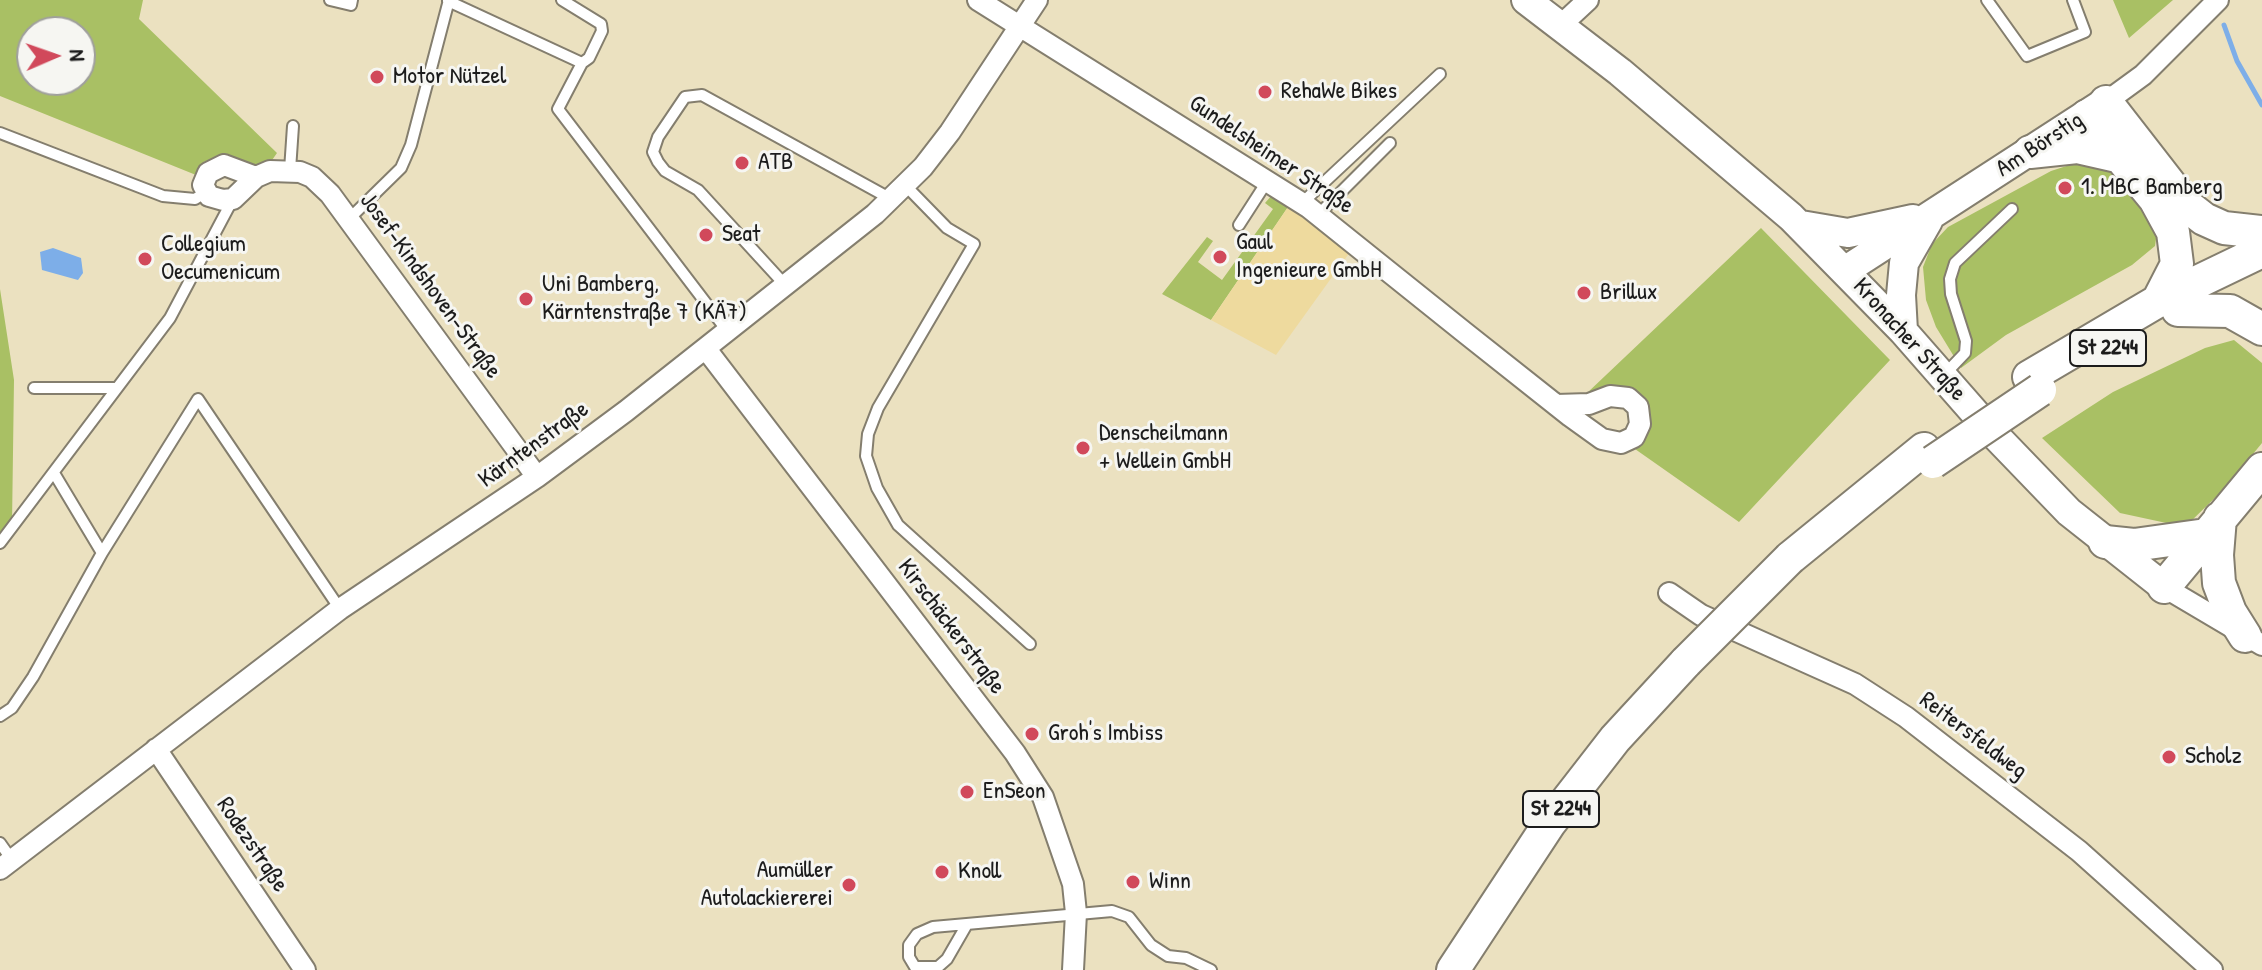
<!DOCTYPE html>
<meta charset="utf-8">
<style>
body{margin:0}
#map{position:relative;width:2262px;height:970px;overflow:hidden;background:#ebe1c0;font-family:"Patrick Hand",sans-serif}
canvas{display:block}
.north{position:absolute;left:16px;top:16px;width:80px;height:80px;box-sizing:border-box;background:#f6f6f2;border:2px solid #9f9f9c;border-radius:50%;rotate:88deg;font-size:22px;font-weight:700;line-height:32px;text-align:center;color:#1c1c1c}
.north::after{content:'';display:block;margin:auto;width:28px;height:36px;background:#d1495b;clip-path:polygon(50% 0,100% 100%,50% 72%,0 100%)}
</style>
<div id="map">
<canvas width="2262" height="970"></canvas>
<div class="north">N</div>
</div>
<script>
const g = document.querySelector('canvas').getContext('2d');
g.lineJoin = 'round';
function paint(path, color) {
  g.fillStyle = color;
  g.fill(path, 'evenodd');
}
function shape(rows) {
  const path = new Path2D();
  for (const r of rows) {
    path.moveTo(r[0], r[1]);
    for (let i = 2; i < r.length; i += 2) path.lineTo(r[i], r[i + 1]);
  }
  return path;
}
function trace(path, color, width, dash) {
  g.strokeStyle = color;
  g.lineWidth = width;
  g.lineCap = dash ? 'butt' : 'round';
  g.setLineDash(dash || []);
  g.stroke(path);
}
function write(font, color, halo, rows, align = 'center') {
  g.font = font + ' "Patrick Hand",sans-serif';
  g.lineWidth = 6;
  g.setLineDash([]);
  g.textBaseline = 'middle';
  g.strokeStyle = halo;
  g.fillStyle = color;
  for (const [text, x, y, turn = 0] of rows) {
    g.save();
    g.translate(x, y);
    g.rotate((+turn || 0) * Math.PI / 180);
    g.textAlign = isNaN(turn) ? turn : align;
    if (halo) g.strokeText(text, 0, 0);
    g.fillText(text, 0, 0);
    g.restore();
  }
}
const green = shape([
 [0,0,143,0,139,19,277,153,270,163,257,165,223,154,204,162,196,175,0,96],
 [32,32,80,32,80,80,32,80],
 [2113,0,2173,0,2129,38],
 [2082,161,2122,175,2157,232,2155,246,2132,265,2006,335,1961,368,1936,327,1926,300,1923,267,1932,244,1948,227,2051,171],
 [1272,195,1288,207,1211,320,1162,294,1207,237,1213,241,1198,262,1222,280,1273,209,1265,203],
 [1761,228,1890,360,1739,522,1635,449,1647,431,1650,418,1638,394,1623,387,1586,394],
 [0,289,14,380,12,524,0,535],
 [2234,340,2262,363,2262,443,2225,488,2185,527,2120,513,2042,438,2113,392,2205,348]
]);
const sand = shape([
 [1288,207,1350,252,1276,355,1211,320]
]);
const water = shape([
 [53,248,81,258,83,273,78,280,42,270,40,252]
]);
const stream = shape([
 [2224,25,2237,61,2262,105]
]);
const lane = shape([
 [330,0,351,5,352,0],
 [1987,0,2027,56,2085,32,2073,0],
 [448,1,582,63,589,58,602,31,601,24,562,0],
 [582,63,558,109,728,332],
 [0,133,163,196,195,199,206,192],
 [290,170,293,126],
 [905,185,947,228,974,244,878,408,868,434,866,456,877,488,898,525,1030,644],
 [1302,203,1440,74],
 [1318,215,1390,143],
 [349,219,401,168,411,145,449,0],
 [1239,225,1268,180],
 [786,286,698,190,665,171,658,162,653,152,658,137,685,97,702,95,891,199],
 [1944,375,1965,353,1966,341,1951,294,1950,279,1955,263,2012,209],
 [34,388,117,388],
 [54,473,102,553],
 [0,543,170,318,233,199],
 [0,716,12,708,33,677,102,553,198,399,340,609],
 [0,843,12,860],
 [966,926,947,959,938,967,915,967,909,957,909,945,917,934,933,927,1112,911,1129,917,1151,945,1168,956,1186,958,1211,970]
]);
const street = shape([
 [978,0,1308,207,1464,332,1570,416,1602,439,1621,443,1634,437,1640,424,1638,407,1628,398,1610,396,1589,404,1556,405],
 [1560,26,1588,0],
 [2106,102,2143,75,2218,0],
 [224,165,256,177,233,199,223,200,209,196,203,185,208,173,224,165],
 [256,177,270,171,300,172,312,177,330,194,537,477],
 [706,349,1015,753,1043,797,1073,884,1076,913,1073,970],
 [2164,587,2262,645],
 [1669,593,1701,615,1855,684,1906,717,2079,851,2212,970],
 [156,749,305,970],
 [0,869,340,609,537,477,626,411,875,214,923,167,950,132,1037,0]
]);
const secondary = shape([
 [1526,0,1620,72,1791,217,1903,331,1989,429,2069,512,2164,587],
 [1801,225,1848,233,1913,219],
 [1846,270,2104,103],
 [1903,331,1901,295,1904,263,1928,221]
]);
const primary = shape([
 [2106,102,2186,205,2204,219,2224,228,2262,232],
 [2087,116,2155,199,2173,232,2177,264,2158,301],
 [2030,152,2077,147,2121,157],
 [2178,310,2230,311,2262,329],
 [2029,377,2158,301,2262,251],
 [2220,518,2217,555,2219,583,2230,612,2245,636],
 [2105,542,2134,545,2206,535],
 [1790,558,1924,449],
 [2164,587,2262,469],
 [1453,970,1549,824,1615,739,1686,662]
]);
const primaryBridge = shape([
 [1933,462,2040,390],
 [1686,662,1790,558]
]);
const markers = [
 [377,77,8,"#d1495b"],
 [1265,92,8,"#d1495b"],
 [742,163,8,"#d1495b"],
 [2065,188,8,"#d1495b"],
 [706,235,8,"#d1495b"],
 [1220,257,8,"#d1495b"],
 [145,259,8,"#d1495b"],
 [1584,293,8,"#d1495b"],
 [526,299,8,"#d1495b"],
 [1083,448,8,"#d1495b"],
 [1032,734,8,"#d1495b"],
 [2169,757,8,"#d1495b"],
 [967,792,8,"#d1495b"],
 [942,872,8,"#d1495b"],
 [1133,882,8,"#d1495b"],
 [849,885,8,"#d1495b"]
];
const shields = [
 [2108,348,76],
 [1561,809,76]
];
const shieldNames = [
 ["St 2244",2108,348],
 ["St 2244",1561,809]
];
const poiNames = [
 ["Motor Nützel",393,77],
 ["RehaWe Bikes",1281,92],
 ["ATB",758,163],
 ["1. MBC Bamberg",2081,188],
 ["Seat",722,235],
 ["Gaul",1236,243],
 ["Ingenieure GmbH",1236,271],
 ["Collegium",161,245],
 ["Oecumenicum",161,273],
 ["Uni Bamberg,",542,285],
 ["Kärntenstraße 7 (KÄ7)",542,313],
 ["Brillux",1600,293],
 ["Denscheilmann",1099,434],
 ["+ Wellein GmbH",1099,462],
 ["Groh's Imbiss",1048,734],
 ["Scholz",2185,757],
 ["EnSeon",983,792],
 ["Aumüller",833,871,"right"],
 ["Autolackiererei",833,899,"right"],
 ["Knoll",958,872],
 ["Winn",1149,882]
];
const streetNames = [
 ["Am Börstig",2040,145,-33],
 ["Gundelsheimer Straße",1271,155,34],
 ["Josef-Kindshoven-Straße",430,286,54],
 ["Kronacher Straße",1909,340,48],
 ["Kärntenstraße",534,445,-36],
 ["Kirschäckerstraße",951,627,53],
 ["Reitersfeldweg",1973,736,37],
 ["Rodezstraße",252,845,56]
];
paint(green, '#a9c064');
paint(sand, '#eeda9e');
paint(water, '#7daee8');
trace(stream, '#7daee8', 5);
trace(lane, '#847e6e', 14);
trace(street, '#847e6e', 24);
trace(secondary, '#847e6e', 32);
trace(primary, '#847e6e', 36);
trace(lane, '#fff', 10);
trace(street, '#fff', 20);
trace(secondary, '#fff', 28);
trace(primary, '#fff', 32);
trace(primaryBridge, '#847e6e', 36, []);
trace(primaryBridge, '#fff', 32);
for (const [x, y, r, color] of markers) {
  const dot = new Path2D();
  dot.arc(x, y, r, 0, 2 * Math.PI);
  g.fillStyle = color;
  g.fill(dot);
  trace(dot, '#f6f6f2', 3);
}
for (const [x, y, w] of shields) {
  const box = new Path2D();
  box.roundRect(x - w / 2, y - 18, w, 36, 6);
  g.fillStyle = '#f6f6f2';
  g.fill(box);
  trace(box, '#1c1c1c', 2);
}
write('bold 22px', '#1c1c1c', null, shieldNames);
write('24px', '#1c1c1c', '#f6f6f2', poiNames, 'left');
write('24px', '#1c1c1c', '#f6f6f2', streetNames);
</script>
